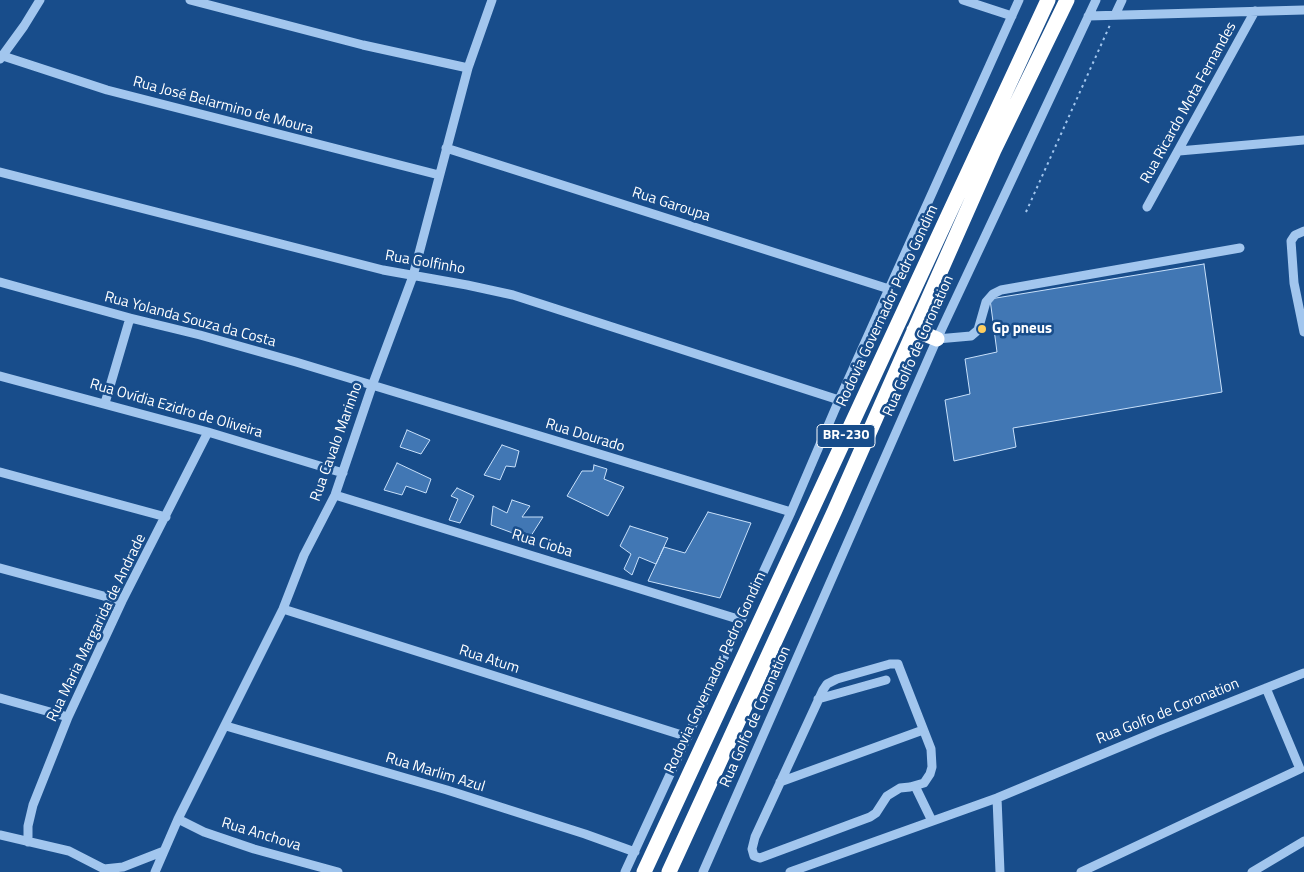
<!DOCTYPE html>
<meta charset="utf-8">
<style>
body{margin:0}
canvas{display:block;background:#184d8b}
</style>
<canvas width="1304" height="872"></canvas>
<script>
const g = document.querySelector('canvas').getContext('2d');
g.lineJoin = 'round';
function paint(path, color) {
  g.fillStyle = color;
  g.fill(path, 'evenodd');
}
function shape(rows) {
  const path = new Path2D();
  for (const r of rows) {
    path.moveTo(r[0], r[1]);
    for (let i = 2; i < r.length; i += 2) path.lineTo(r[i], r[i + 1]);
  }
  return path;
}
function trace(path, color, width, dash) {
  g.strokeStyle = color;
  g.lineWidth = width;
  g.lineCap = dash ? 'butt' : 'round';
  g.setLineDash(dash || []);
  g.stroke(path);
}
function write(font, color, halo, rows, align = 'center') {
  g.font = font + ' "Titillium Web",sans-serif';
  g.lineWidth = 5;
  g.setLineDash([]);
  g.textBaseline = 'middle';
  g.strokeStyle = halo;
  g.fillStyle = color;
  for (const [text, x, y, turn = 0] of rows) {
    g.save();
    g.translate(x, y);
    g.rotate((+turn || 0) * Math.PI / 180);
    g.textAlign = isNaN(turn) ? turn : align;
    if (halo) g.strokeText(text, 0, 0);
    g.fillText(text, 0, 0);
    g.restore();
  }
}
const building = shape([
 [1204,264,1222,392,1013,428,1016,447,954,461,945,400,970,394,965,359,997,352,990,299,1204,264],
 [407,430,430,440,421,454,400,447,407,430],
 [502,445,519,451,515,467,506,466,500,480,484,475,502,445],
 [397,463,431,479,426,493,406,486,402,495,384,490,397,463],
 [594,465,607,469,604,479,624,487,608,516,567,496,582,471,593,471,594,465],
 [457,488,474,496,460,523,449,520,458,499,451,496,457,488],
 [512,500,530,506,522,517,543,517,529,539,491,525,493,506,507,513,512,500],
 [708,512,751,523,720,598,648,581,664,547,685,553,708,512],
 [630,526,668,538,656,564,639,557,632,575,624,569,631,554,620,546,630,526]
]);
const path = shape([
 [1026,212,1110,25]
]);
const minor = shape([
 [190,0,363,45,468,68],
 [963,0,1012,16],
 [1115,15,1122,0],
 [1088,16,1304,10],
 [3,56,107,90,439,175],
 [0,59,24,26,40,0],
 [446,148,889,289],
 [1179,151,1304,140],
 [0,172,383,270,467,285,513,295,839,400],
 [1147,207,1255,11],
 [1304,231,1295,235,1291,241,1294,283,1304,332],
 [0,282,130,318,200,335,296,362,791,512],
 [937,339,971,336,978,330,986,302,993,294,1001,290,1240,248],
 [0,376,208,432,343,473],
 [105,403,130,318],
 [0,472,166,517],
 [335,495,741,620],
 [0,568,122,601],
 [283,609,688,737],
 [890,664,898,664,899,667,931,749,932,767,930,774,924,783,910,787,900,788,887,796,876,813,870,817,760,858,754,856,752,849,755,837,823,690,827,684,837,679,890,664],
 [0,698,68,717],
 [818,699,886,680],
 [226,726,447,790,585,834,635,852],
 [780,782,923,730],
 [915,786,932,821],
 [997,798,1000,872],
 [178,819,204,832,254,849,338,872],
 [0,835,69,851,110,872],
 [28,842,28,826,33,805,68,717,122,601,208,432],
 [104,869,123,867,164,851],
 [155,872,178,819,283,609,304,555,335,495,372,386,413,276,468,68,492,0],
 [625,872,791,512,839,400,1019,0],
 [703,872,937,339,1096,0],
 [790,872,997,798,1158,731,1304,673],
 [1081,872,1300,769,1266,688],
 [1252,872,1304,841]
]);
const highway = shape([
 [914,330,937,339],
 [644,872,1048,0],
 [669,872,835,510,994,150,1067,0]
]);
const markers = [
 [982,329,5,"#ffce5f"]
];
const shields = [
 [846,436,58]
];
const shieldNames = [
 ["BR-230",846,436]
];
const streetNames = [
 ["Rua Ricardo Mota Fernandes",1189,103,-61],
 ["Rua José Belarmino de Moura",223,106,15],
 ["Rua Garoupa",671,205,18],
 ["Rua Golfinho",425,263,10],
 ["Rodovia Governador Pedro Gondim",888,306,-65],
 ["Rua Yolanda Souza da Costa",190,320,15],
 ["Rua Golfo de Coronation",919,346,-66],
 ["Rua Ovídia Ezidro de Oliveira",176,409,16],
 ["Rua Dourado",585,436,17],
 ["Rua Cavalo Marinho",337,442,-70],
 ["Rua Cioba",542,544,17],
 ["Rua Maria Margarida de Andrade",97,628,-64],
 ["Rua Atum",489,660,18],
 ["Rodovia Governador Pedro Gondim",716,673,-65],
 ["Rua Golfo de Coronation",1168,712,-22],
 ["Rua Golfo de Coronation",756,717,-66],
 ["Rua Marlim Azul",435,773,17],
 ["Rua Anchova",261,835,17]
];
const poiNames = [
 ["Gp pneus",992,329]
];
paint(building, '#4177b4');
trace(building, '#c8e0fa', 1);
trace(path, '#a2c6ee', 2, [2.5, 4]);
trace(minor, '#a2c6ee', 9);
trace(highway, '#fff', 15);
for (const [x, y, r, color] of markers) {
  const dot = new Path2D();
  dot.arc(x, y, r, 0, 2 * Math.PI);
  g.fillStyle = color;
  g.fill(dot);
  trace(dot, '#184d8b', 2);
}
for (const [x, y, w] of shields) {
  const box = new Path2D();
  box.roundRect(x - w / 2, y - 11.5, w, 23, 4);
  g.fillStyle = '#184d8b';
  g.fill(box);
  trace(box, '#fff', 1);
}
write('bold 14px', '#fff', null, shieldNames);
write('15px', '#fff', '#184d8b', streetNames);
write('bold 15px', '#fff', '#184d8b', poiNames, 'left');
</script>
